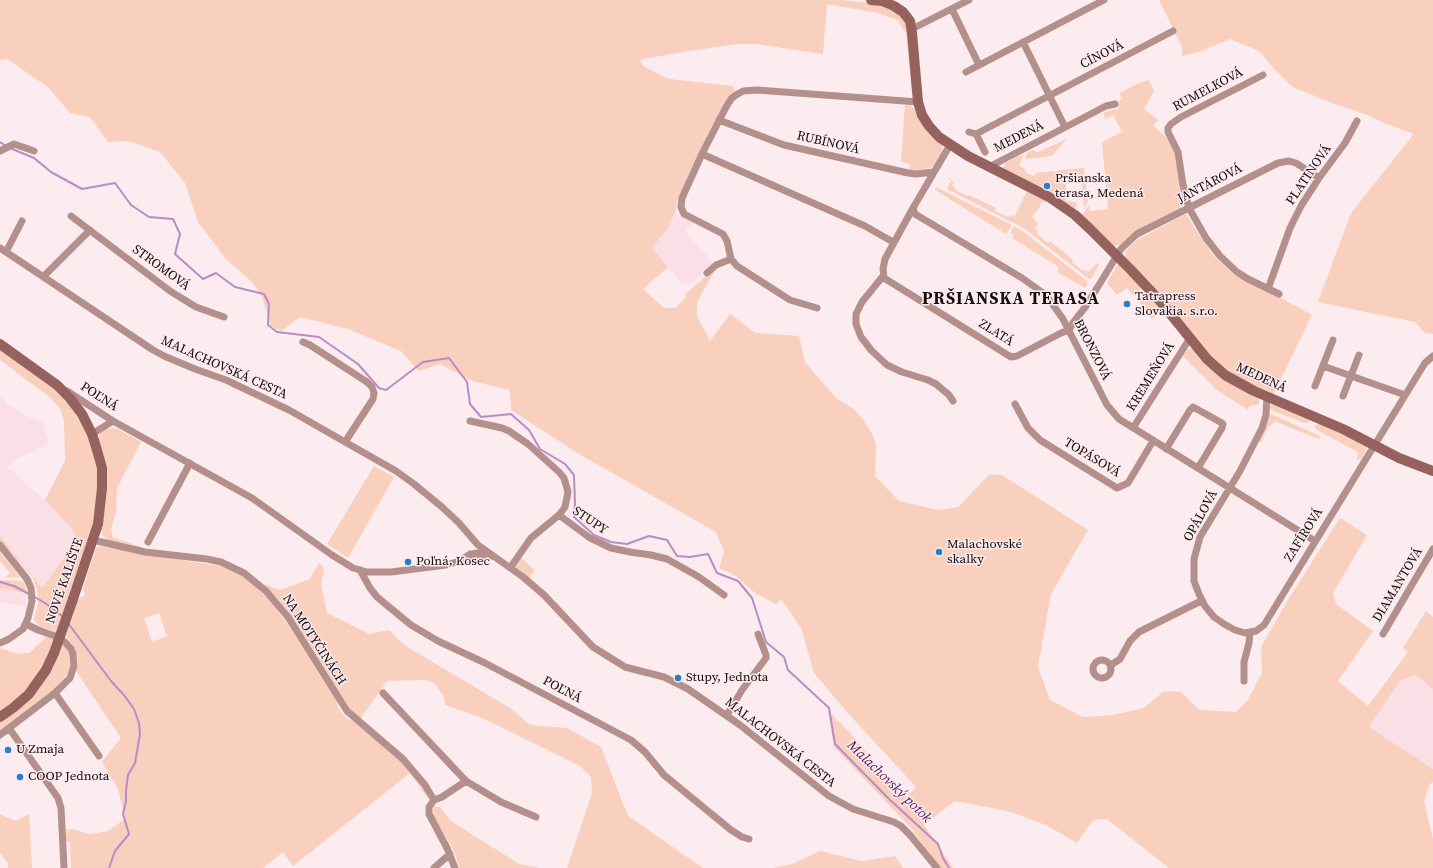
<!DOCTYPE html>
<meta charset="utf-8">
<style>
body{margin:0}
canvas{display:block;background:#fcecef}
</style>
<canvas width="1433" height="868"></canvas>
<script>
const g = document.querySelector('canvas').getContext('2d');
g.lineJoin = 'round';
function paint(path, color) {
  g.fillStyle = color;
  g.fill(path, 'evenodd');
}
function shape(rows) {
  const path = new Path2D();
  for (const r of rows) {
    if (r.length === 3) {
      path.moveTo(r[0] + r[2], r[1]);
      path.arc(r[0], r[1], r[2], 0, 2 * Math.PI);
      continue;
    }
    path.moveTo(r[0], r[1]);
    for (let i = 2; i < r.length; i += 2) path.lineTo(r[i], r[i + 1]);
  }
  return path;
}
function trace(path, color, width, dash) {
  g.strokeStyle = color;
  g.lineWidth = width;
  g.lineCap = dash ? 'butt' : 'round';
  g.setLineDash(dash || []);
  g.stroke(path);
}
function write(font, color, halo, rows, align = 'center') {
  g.font = font + ' "Source Serif 4",serif';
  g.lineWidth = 3;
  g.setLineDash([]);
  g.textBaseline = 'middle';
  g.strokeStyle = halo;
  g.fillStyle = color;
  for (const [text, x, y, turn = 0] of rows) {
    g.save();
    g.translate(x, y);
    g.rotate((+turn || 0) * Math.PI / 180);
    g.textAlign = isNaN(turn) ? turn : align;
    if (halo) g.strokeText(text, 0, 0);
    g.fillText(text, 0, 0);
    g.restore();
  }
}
const built = shape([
 [675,213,693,223,685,231,713,263,694,281,683,285,652,248,668,229],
 [0,394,7,403,27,416,43,422,49,444,18,458,8,467,45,500,74,531,76,541,42,588,0,536],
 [0,588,26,593,26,607,0,602],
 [1416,675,1433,689,1433,769,1369,727,1400,681]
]);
const green = shape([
 [0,0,842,0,870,3,892,8,906,22,913,92,912,94,906,34,898,20,878,13,827,4,823,54,757,44,738,44,689,51,643,59,640,61,643,66,669,79,733,86,735,91,725,103,688,176,677,201,675,213,668,228,652,248,668,267,643,289,664,308,675,308,686,297,685,294,717,267,697,302,697,316,710,341,730,314,756,333,799,336,805,362,837,399,854,409,864,421,872,434,876,444,875,476,899,501,938,510,958,507,990,474,1002,475,1088,530,1051,594,1038,667,1050,700,1083,717,1112,715,1144,708,1164,691,1181,692,1199,710,1236,712,1248,700,1262,673,1261,647,1289,598,1340,518,1367,535,1333,593,1336,604,1373,631,1338,681,1368,706,1408,652,1403,648,1426,611,1433,617,1433,689,1416,675,1400,681,1369,727,1433,769,1433,782,1430,784,1424,801,1433,839,1433,868,1169,868,1107,819,1093,820,1077,843,1046,825,1008,811,955,801,924,825,953,868,940,868,912,829,834,747,828,711,851,734,905,798,916,787,846,711,814,673,801,628,781,599,776,604,755,593,736,576,719,568,724,552,716,532,579,454,511,410,510,390,472,381,440,364,419,371,401,351,348,329,300,317,281,331,271,326,262,297,253,283,226,259,198,222,185,183,160,152,128,141,108,142,90,117,70,113,48,87,7,59,0,60],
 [1159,0,1433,0,1433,334,1425,333,1415,322,1318,302,1351,213,1414,134,1384,123,1367,115,1327,101,1293,87,1274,69,1259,51,1230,39,1199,52,1182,56,1182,47],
 [1149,80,1154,91,1144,109,1158,120,1153,126,1164,135,1172,144,1176,155,1183,205,1178,210,1120,245,1113,246,1082,215,1089,205,1089,211,1108,209,1102,142,1122,132,1113,115,1106,119,1103,113,1112,110,1118,110,1119,101,1122,99,1120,93,1139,83],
 [905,104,910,105,917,111,943,143,942,152,933,167,917,171,909,170,910,164,901,162],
 [1067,139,1052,156,1025,159,1027,153,1032,150,1038,152],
 [1024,154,1019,166,1024,168,1026,173,1034,176,1036,173,1084,168,1088,201,1084,208,1081,174,1066,176,1066,201,1076,202,1077,206,1075,209,1049,190,1004,171,1003,168,1005,163],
 [949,178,951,178,950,180,954,182,952,186,956,188,955,190,968,196,969,195,996,208,995,211,1008,217,1010,215,1014,217,1026,193,1028,192,1047,201,1042,202,1040,204,1041,205,1032,217,1038,224,1035,229,1038,232,1037,234,1048,243,1050,241,1073,260,1072,262,1083,271,1085,270,1088,272,1097,263,1099,264,1099,265,1091,279,1089,279,1025,229,947,189,951,181,948,179],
 [936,187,1012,225,1006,234,935,190],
 [1186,214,1200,236,1214,256,1232,273,1252,285,1278,296,1312,315,1273,395,1239,380,1217,365,1126,259,1125,255,1126,251,1137,240],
 [1014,226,1024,232,1087,281,1087,285,1085,288,1057,272,1059,267,1012,238,1014,235,1010,233],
 [1118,264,1141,286,1140,290,1134,296,1127,288,1117,295,1107,283],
 [1142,293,1147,293,1160,309,1161,312,1152,319,1141,307,1142,305,1136,298],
 [0,348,55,388,65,399,83,423,90,438,96,461,98,474,98,493,93,528,56,632,41,627,35,622,34,619,38,604,37,590,33,578,0,540,0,536,42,588,76,541,74,531,45,500,65,461,64,421,60,409,51,398,0,360],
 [1194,348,1218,376,1241,389,1259,396,1259,403,1257,405,1252,405,1249,407,1248,410,1217,390,1183,356,1188,349],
 [1272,404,1309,419,1309,423,1304,423,1271,410,1270,406],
 [1271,414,1320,436,1319,439,1274,421,1271,426,1268,427,1261,443,1259,442,1267,425,1269,416],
 [1321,423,1367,447,1362,459,1360,458,1357,461,1358,452,1317,430,1314,426],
 [116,428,141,442,117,488,116,512,111,529,113,537,149,550,109,541,103,536,101,529,98,439,100,433,107,429],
 [374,466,394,477,348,558,327,544],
 [101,546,150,555,220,566,236,572,250,581,268,598,290,627,337,701,338,708,347,719,353,721,393,753,412,772,424,789,428,799,410,773,293,866,283,852,263,868,71,868,70,842,66,842,66,830,72,829,90,834,108,831,125,819,118,789,102,762,121,738,76,671,78,667,78,659,74,649,69,639,64,635,77,600,85,595,83,588,96,548],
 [159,613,167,636,152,642,144,618],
 [0,552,16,572,20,578,6,577,10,573,0,561],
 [521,558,535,570,529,578,515,568,515,566],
 [319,563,324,567,321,586,327,613,369,634,389,630,404,645,510,708,530,725,567,728,601,747,628,816,703,868,567,868,592,793,591,777,580,766,503,728,482,718,445,705,444,697,434,683,425,680,387,681,360,719,350,710,286,608,264,584,280,590,310,579],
 [0,580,23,581,25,586,26,593,0,588],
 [46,637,54,639,42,671,16,702,0,712,0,648,18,654,29,653],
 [62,642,68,651,70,656,71,663,69,672,53,691,0,732,0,722,45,680,54,666],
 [434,806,440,807,451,821,519,864,541,868,460,868,453,849,433,815],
 [0,814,15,821,29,814,32,868,8,868,8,863,0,853],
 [820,851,862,861,895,856,903,868,773,868,792,864]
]);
const stream = shape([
 [0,142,6,146],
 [10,148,34,158,51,172,82,189,115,183,131,205,149,217,173,219,180,234,175,254,203,279,216,273,235,287,264,294,269,304,268,325,277,332,319,337,358,364,379,388,386,390,423,362,449,358,467,382,470,404,481,417,511,414,529,430,540,449,565,464,574,475,575,504,574,517,594,535,611,542,627,544,649,536,667,540,677,556,690,557,708,554,717,573,738,581,752,598,766,642,784,657,788,670,829,708,835,744,889,799,938,844,943,858,949,868],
 [0,582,14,586,29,594],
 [33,596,45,603,62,616],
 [68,623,111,681,124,695,134,709,139,723,140,734,135,763,128,775,126,790,126,801,123,814,129,834,115,851,109,868]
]);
const street = shape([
 [952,9,979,65],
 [912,29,969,0],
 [1023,42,1065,127],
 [966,72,1104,0],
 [1263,75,1181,117,1171,124,1168,128,1168,132,1178,152,1183,185,1189,208,1206,238,1220,256,1237,272,1248,279,1279,294],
 [719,120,784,145,908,173,916,174,934,172],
 [969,132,976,134,1173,31],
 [976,134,985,152],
 [950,145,913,208,915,214,1022,278,1046,295,1063,319,1107,405,1119,419,1315,541],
 [0,151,14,144,34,151],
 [702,154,865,226,893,242],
 [989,167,1106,106,1115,104],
 [913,208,885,259,883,269,884,278,1011,357,1017,356,1061,333,1069,330],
 [71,216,170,291,196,307,224,317],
 [0,248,153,350,164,356,195,369,226,380,289,410,396,471,414,484,442,507,459,523,478,545,523,577,544,595,593,647,625,667,664,677,688,689,740,725,829,796,853,809,894,822,901,826,910,835,937,868],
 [6,252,22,221],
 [707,273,716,265,731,259],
 [883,276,862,302,856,314,856,324,861,337,871,350,887,365,902,372,928,380,936,384,949,395,953,401],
 [43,277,90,230],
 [1268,289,1290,228,1301,206,1319,178,1345,143,1357,121],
 [817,308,790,300,737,266,731,259,727,241,723,234,684,214,681,207,682,198,702,154,725,109,731,99,736,95,743,91,757,90,918,102],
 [1069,330,1073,323,1086,306,1121,249,1137,234,1278,163,1289,161,1296,163,1319,178],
 [303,342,310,345,367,382,372,387,374,393,373,399,345,442],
 [1323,366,1405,395],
 [1315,386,1333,340],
 [67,391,113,421,252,498,332,555,353,568,367,572,391,572,446,565,460,561,492,556],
 [1267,396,1266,415,1262,428,1240,471,1200,537,1194,559,1194,581,1199,594,1205,606,1214,617,1224,624,1235,630,1245,633,1256,631,1264,625,1425,363,1433,356],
 [1343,396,1359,355],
 [1015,404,1028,428,1040,440,1117,488,1128,483,1153,441],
 [470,421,502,428,509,431,528,444,559,472,564,478,568,492,565,507,559,515,590,538,611,548,630,552,651,555,667,559,699,577,724,595],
 [1133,428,1190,338],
 [92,434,113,421],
 [1166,449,1190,410,1193,407,1222,423,1223,424,1222,428,1198,468],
 [93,540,145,552,207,559,221,562,244,573,266,591,288,617,347,711,403,759,425,785,434,800,429,807,429,814,447,848,455,868],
 [148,542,190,463],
 [0,545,27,579,31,588,32,601,28,618,23,629,9,639,0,643],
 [460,561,470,554,487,552],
 [510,568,531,538,559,515],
 [360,570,370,588,377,597,411,625,438,641,485,663,631,740,645,752,664,775,731,830,742,837,749,839],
 [1383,634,1433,549],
 [1102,669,9],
 [1111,665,1120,659,1130,641,1139,632,1201,601],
 [1244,681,1244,662,1249,643,1250,633],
 [55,693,99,756],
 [383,693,466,781,501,802,536,817],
 [727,715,742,690,766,658,766,655,758,634],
 [9,728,58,798,61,808,64,868],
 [0,735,55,693,70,678,74,666,73,654,71,649,65,642,58,637,38,630,26,624],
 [434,800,442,797,466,781],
 [434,868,450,854]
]);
const secondary = shape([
 [871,0,882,1,894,6,903,12,910,21,912,33,918,102,922,115,929,126,939,137,968,156,1049,197,1075,215,1090,229,1131,270,1160,301,1207,359,1225,375,1254,391,1343,429,1399,458,1433,471],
 [0,344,57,385,69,397,82,414,92,434,97,450,102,468,102,488,98,524,73,599],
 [0,717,13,708,29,694,46,670,54,653]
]);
const secondaryBridge = shape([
 [54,653,73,599]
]);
const markers = [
 [1047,186,4,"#267fcc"],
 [1127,304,4,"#267fcc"],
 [939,552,4,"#267fcc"],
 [408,562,4,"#267fcc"],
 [678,678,4,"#267fcc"],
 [8,750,4,"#267fcc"],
 [20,777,4,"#267fcc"]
];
const streetNames = [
 ["CÍNOVÁ",1102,55,-27],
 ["RUMELKOVÁ",1208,90,-28],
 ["MEDENÁ",1019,137,-27],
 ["RUBÍNOVÁ",828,143,13],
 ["PLATINOVÁ",1309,175,-56],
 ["JANTÁROVÁ",1210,184,-27],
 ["STROMOVÁ",161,268,36],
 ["ZLATÁ",996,333,32],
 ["BRONZOVÁ",1092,350,63],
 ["MALACHOVSKÁ CESTA",224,368,24],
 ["KREMEŇOVÁ",1151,377,-58],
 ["MEDENÁ",1261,378,25],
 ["POĽNÁ",99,397,33],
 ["TOPÁSOVÁ",1092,458,31],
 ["OPÁLOVÁ",1201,516,-61],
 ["STUPY",590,521,34],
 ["ZAFÍROVÁ",1304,535,-58],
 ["NOVÉ KALIŠTE",65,581,-71],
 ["DIAMANTOVÁ",1398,585,-59],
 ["NA MOTYČINÁCH",314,640,57],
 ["POĽNÁ",562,690,28],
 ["MALACHOVSKÁ CESTA",780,743,38]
];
const poiNames = [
 ["Pršianska",1055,179],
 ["terasa, Medená",1055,194],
 ["Tatrapress",1135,297],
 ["Slovakia. s.r.o.",1135,312],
 ["Malachovské",947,545],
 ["skalky",947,560],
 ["Poľná, Kosec",416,562],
 ["Stupy, Jednota",686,678],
 ["U Zmaja",16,750],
 ["COOP Jednota",28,777]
];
const waterNames = [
 ["Malachovský potok",889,782,44]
];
const districtNames = [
 ["PRŠIANSKA TERASA",1011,300]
];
paint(built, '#fbdfe6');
paint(green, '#f8d0bd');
trace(stream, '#b98cc8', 2);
trace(street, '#b4908d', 7);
trace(secondary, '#95625e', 10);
trace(secondaryBridge, '#95625e', 10);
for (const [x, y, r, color] of markers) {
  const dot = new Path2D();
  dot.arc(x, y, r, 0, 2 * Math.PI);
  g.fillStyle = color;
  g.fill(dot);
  trace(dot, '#fcecef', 1.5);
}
write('13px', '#140c0e', '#fcecef', streetNames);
write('13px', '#140c0e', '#fcecef', poiNames, 'left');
write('italic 14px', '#4c145c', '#fcecef', waterNames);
g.letterSpacing = '1px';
write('bold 17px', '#140c0e', '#fcecef', districtNames);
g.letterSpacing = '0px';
</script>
